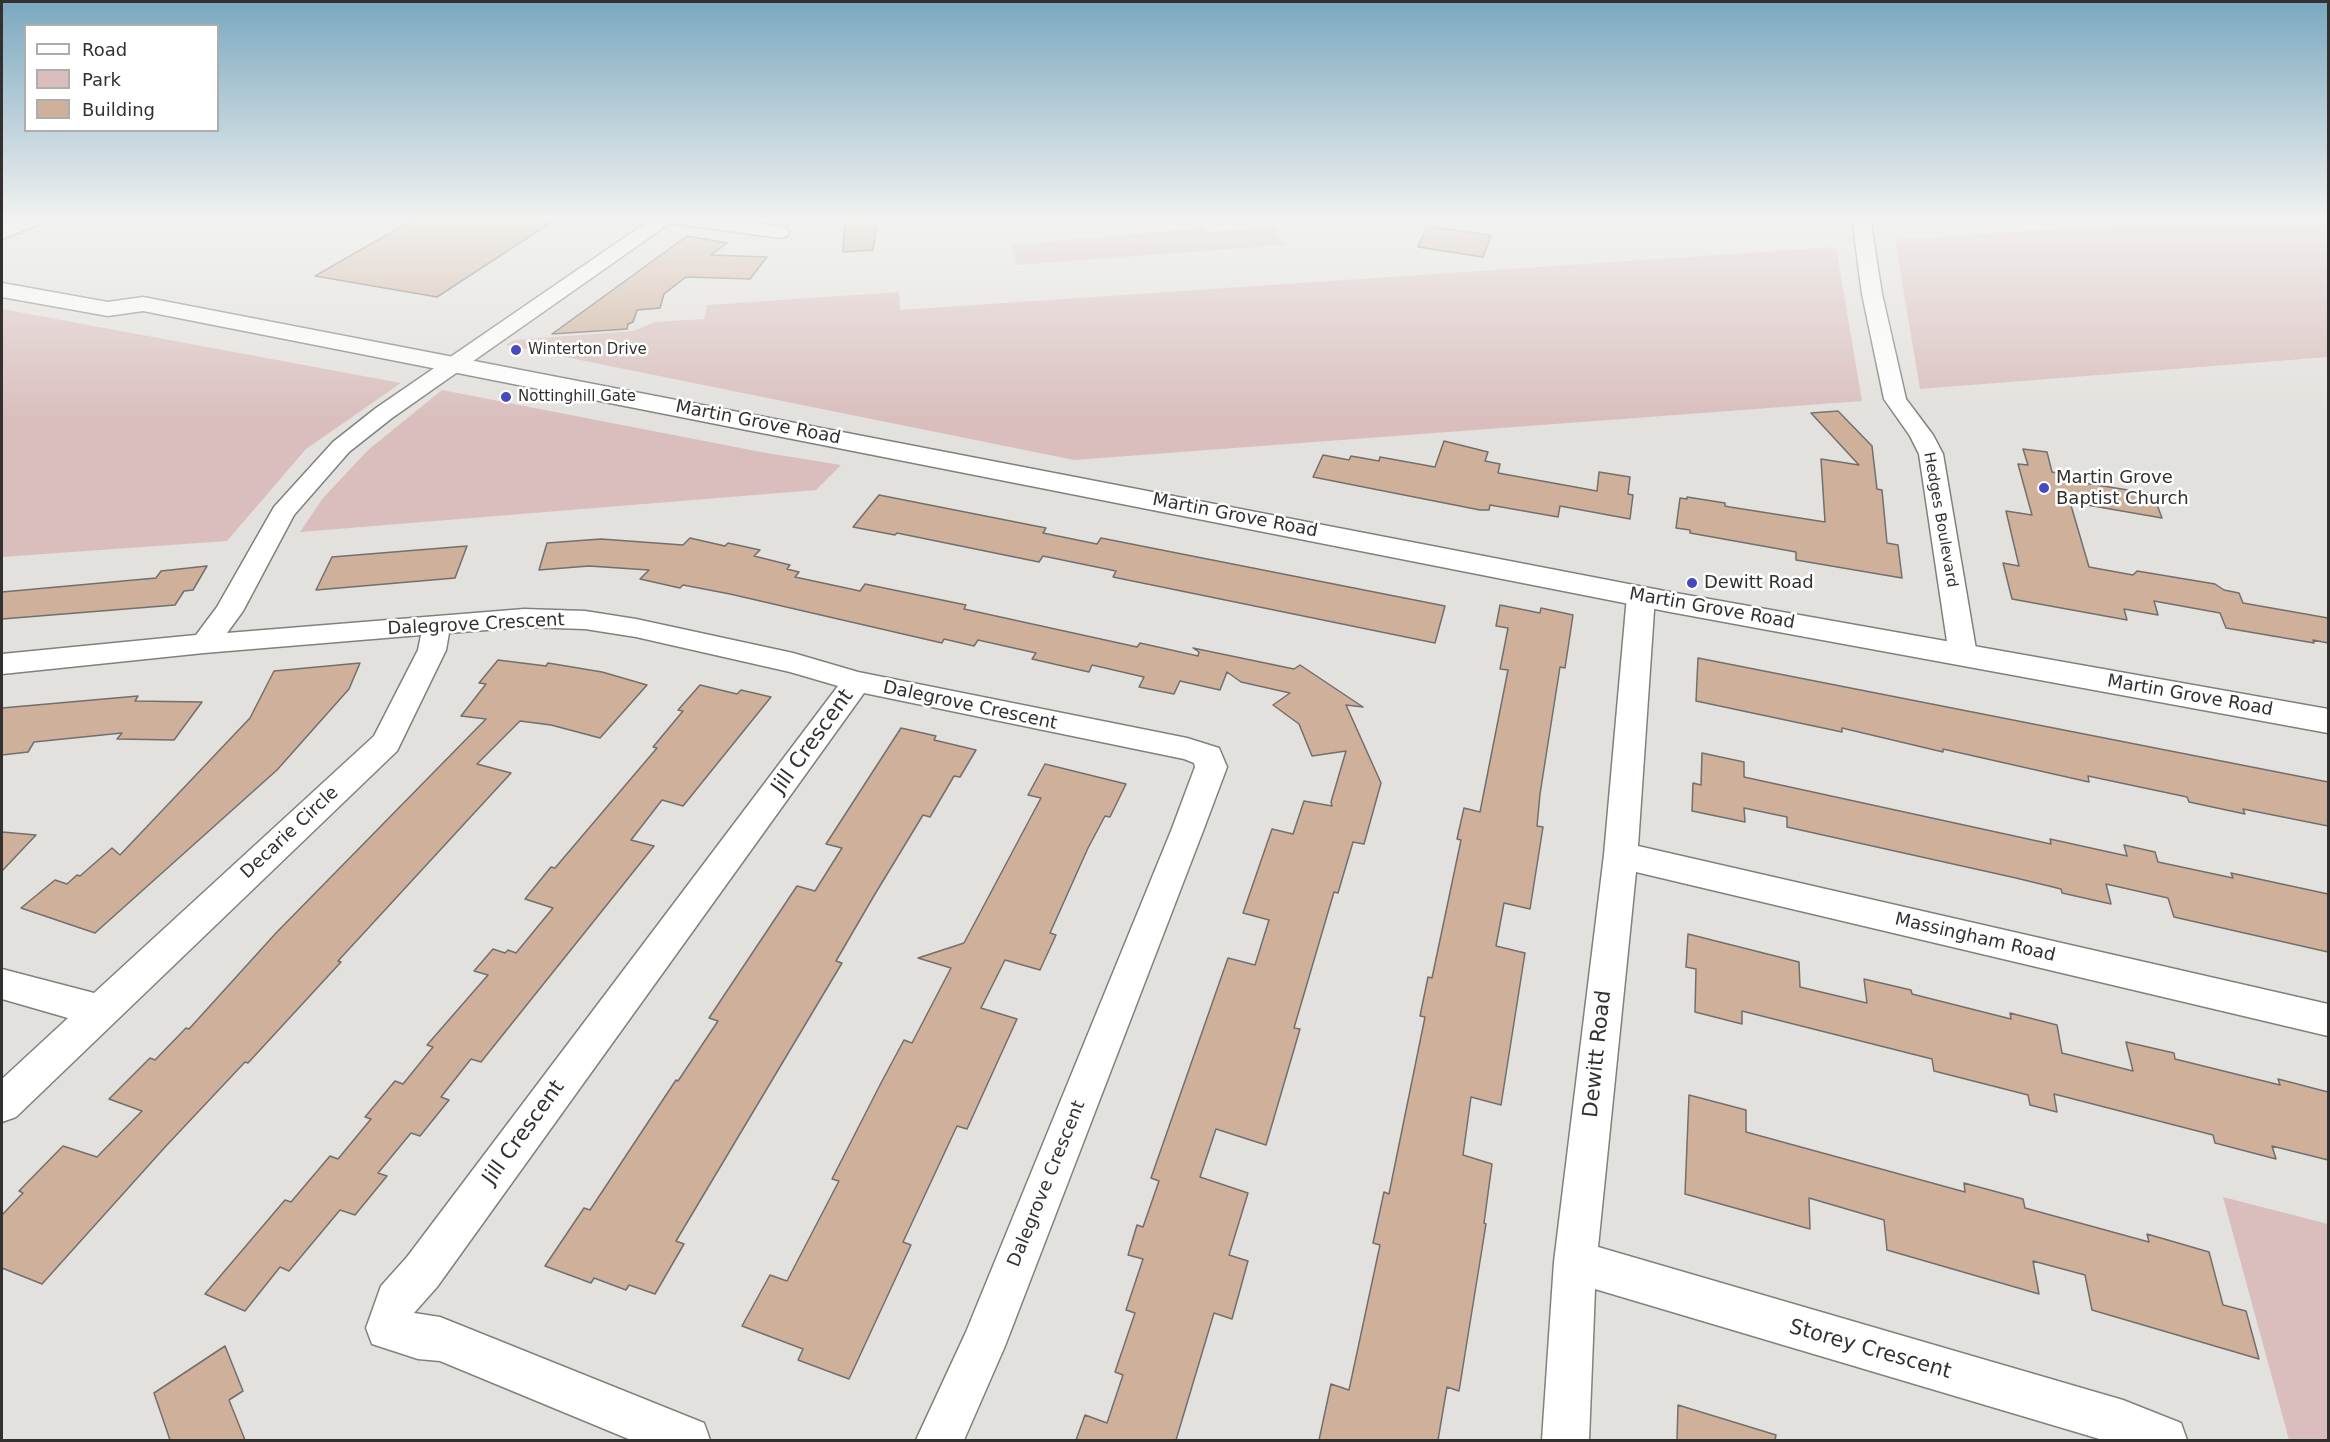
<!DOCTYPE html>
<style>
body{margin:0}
#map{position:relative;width:2330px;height:1442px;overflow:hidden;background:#e3e1dd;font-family:"DejaVu Sans",sans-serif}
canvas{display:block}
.frame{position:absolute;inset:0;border:3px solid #323130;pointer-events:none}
.legend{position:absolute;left:24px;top:24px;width:195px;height:108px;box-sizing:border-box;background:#fff;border:2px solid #adadac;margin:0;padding:8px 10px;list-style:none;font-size:18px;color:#323130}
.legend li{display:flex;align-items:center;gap:12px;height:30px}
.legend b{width:30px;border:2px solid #adadac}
</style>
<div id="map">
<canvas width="2330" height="1442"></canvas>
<div class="frame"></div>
<ul class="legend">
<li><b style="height:8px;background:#fff"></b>Road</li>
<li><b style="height:16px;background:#d9bebd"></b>Park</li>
<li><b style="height:16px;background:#cfb09b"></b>Building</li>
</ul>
</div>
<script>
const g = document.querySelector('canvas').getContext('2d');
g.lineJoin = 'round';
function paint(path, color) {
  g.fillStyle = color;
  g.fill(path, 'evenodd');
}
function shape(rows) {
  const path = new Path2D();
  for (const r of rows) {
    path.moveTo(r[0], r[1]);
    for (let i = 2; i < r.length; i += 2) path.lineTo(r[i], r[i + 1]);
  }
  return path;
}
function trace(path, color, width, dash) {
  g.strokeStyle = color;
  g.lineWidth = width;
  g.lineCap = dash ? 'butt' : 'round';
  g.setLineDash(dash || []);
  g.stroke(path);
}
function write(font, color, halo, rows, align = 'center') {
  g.font = font + ' "DejaVu Sans",sans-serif';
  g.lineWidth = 5;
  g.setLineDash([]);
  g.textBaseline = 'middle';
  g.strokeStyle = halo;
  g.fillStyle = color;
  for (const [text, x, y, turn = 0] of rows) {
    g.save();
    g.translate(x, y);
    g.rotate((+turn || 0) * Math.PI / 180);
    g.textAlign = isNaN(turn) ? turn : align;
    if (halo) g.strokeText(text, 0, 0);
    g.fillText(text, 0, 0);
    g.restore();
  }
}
const green = shape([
 [2173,218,2328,218,2328,357,1920,389,1895,240,2127,224],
 [1274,227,1284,245,1016,265,1013,245,1203,228,1206,232],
 [1836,247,1862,401,1074,460,506,345,514,340,633,331,655,322,704,319,707,305,899,292,900,310],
 [2,309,401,383,306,449,227,541,2,557],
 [442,390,761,452,841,465,816,490,300,532,323,498,368,450],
 [2223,1197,2328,1224,2328,1440,2289,1440]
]);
const building = shape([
 [416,218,558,218,437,297,315,276,416,218],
 [845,218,878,218,873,250,843,252,845,218],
 [1427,226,1454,230,1491,235,1483,257,1418,247,1427,226],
 [687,236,727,243,711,255,767,257,750,279,686,277,664,294,660,308,637,310,633,322,628,324,627,329,552,334,687,236],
 [1838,411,1872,446,1877,489,1882,490,1887,543,1898,545,1902,578,1796,560,1796,552,1690,533,1690,530,1676,528,1680,498,1687,499,1687,497,1725,503,1725,506,1730,507,1825,522,1821,459,1859,465,1811,413,1838,411],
 [1444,441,1488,452,1485,461,1500,464,1498,473,1597,491,1599,472,1630,477,1628,494,1633,495,1630,519,1560,506,1558,517,1490,505,1489,510,1480,510,1313,477,1323,455,1349,460,1351,456,1379,461,1380,457,1435,467,1444,441],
 [2023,449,2047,452,2052,472,2057,473,2059,479,2153,494,2162,518,2070,502,2089,567,2133,575,2137,571,2215,584,2224,590,2239,593,2243,603,2328,618,2328,643,2313,640,2314,643,2226,628,2220,613,2154,601,2158,615,2124,609,2127,620,2012,599,2003,563,2019,566,2006,511,2032,515,2018,464,2028,465,2023,449],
 [879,495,1046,528,1043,533,1097,544,1101,538,1445,606,1435,643,1113,577,1116,571,1043,556,1039,562,897,533,895,535,853,527,879,495],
 [690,538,725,546,728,543,760,550,754,556,790,565,787,569,799,572,795,577,860,591,865,584,966,605,964,609,1137,647,1140,643,1198,656,1199,652,1193,648,1294,669,1300,665,1363,707,1346,705,1381,783,1364,844,1353,842,1338,893,1334,892,1294,1028,1300,1029,1266,1145,1216,1129,1200,1177,1248,1193,1229,1255,1248,1261,1232,1319,1214,1313,1176,1440,1076,1440,1085,1415,1107,1423,1123,1375,1115,1372,1135,1313,1126,1310,1143,1259,1128,1255,1137,1225,1143,1227,1159,1181,1151,1178,1228,958,1255,965,1269,920,1243,913,1272,829,1293,834,1304,801,1332,806,1331,802,1346,751,1312,756,1299,724,1273,705,1290,693,1241,682,1227,672,1220,690,1180,681,1174,694,1139,687,1144,677,1092,665,1089,672,1032,659,1036,653,978,640,974,646,944,639,942,643,730,594,683,585,680,588,640,579,649,570,589,566,539,570,547,543,601,539,683,545,690,538],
 [467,546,455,578,316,590,332,557,467,546],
 [207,566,193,590,184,591,175,605,2,619,2,592,156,578,161,571,207,566],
 [1500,605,1540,613,1541,608,1573,615,1565,668,1560,667,1540,794,1537,826,1543,827,1530,909,1504,903,1496,946,1525,953,1501,1105,1471,1097,1463,1155,1492,1164,1484,1223,1486,1224,1459,1391,1447,1387,1438,1440,1319,1440,1331,1384,1349,1390,1380,1245,1373,1243,1384,1192,1389,1194,1425,1017,1420,1016,1428,977,1432,978,1461,840,1457,839,1464,808,1480,812,1508,670,1500,669,1508,628,1496,626,1500,605],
 [1698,658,2328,782,2328,826,2243,809,2245,814,2189,802,2187,797,2088,776,2089,782,1943,749,1943,752,1842,728,1842,732,1696,701,1698,658],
 [498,660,546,666,548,663,602,672,647,685,600,738,551,725,520,721,477,764,511,773,338,961,341,962,248,1063,245,1062,166,1146,42,1284,2,1268,2,1215,23,1193,19,1191,63,1146,97,1157,142,1111,109,1099,150,1058,155,1060,186,1028,189,1029,276,933,486,719,461,716,486,684,479,683,498,660],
 [360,663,349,689,277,770,95,933,21,908,55,880,67,884,77,875,80,876,112,848,120,855,250,718,274,671,360,663],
 [700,685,737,694,741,690,771,697,683,806,662,800,631,840,654,846,481,1062,471,1059,441,1097,449,1100,420,1136,411,1133,378,1173,387,1176,355,1215,340,1210,289,1271,280,1267,245,1311,205,1294,285,1200,291,1202,330,1156,338,1159,371,1119,365,1117,395,1081,403,1084,433,1047,427,1045,488,975,474,971,493,949,505,953,508,950,516,953,553,908,525,899,551,867,555,868,657,748,653,747,683,711,678,710,700,685],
 [138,696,135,701,202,702,174,740,117,739,122,733,34,742,28,752,2,755,2,708,138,696],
 [901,728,936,736,934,740,976,750,960,777,954,776,930,817,923,815,875,894,836,961,842,963,676,1241,684,1244,655,1294,629,1285,626,1290,594,1278,591,1283,545,1266,584,1208,590,1210,676,1080,678,1081,718,1021,709,1018,797,886,815,891,842,848,826,844,901,728],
 [1702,753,1744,762,1744,777,2051,844,2050,839,2127,856,2124,845,2155,852,2158,862,2233,878,2231,873,2328,894,2328,952,2174,917,2168,898,2106,884,2111,904,2062,893,2061,889,2016,878,1787,827,1787,817,1744,808,1745,822,1692,811,1693,783,1701,785,1702,753],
 [1045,764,1126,784,1110,817,1105,816,1088,848,1050,933,1056,935,1040,970,1005,960,981,1008,1017,1019,967,1129,957,1126,903,1242,911,1245,849,1379,798,1360,803,1349,742,1326,770,1275,787,1281,839,1181,832,1179,881,1083,904,1040,912,1043,951,968,918,958,964,943,1041,798,1028,795,1045,764],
 [2,832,36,835,2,871,2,832],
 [1688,934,1799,962,1800,987,1867,1003,1864,979,1911,990,1912,994,2011,1019,2010,1013,2057,1025,2062,1053,2133,1071,2126,1042,2174,1053,2175,1059,2280,1085,2278,1079,2328,1092,2328,1160,2272,1146,2276,1159,2215,1143,2213,1135,2054,1094,2057,1112,2030,1105,2028,1095,1934,1071,1932,1059,1742,1011,1742,1024,1695,1012,1696,969,1686,967,1688,934],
 [1689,1095,1746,1110,1746,1132,1965,1192,1964,1183,2023,1199,2025,1208,2149,1242,2147,1234,2209,1252,2223,1305,2246,1311,2259,1359,2092,1310,2085,1275,2033,1261,2039,1294,1887,1250,1884,1220,1809,1198,1810,1229,1685,1194,1689,1095],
 [225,1346,243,1391,229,1400,245,1440,170,1440,154,1393,225,1346],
 [1678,1405,1776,1435,1775,1440,1677,1440,1678,1405]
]);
const street = shape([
 [653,218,711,218,780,226,787,228,789,232,787,236,780,238,670,223,392,418,349,452,294,515,243,611,227,633,524,609,585,611,636,619,793,653,858,672,1187,738,1219,748,1227,767,1203,831,1005,1346,964,1440,916,1440,966,1332,1171,831,1195,767,1194,763,1184,759,864,693,437,1287,414,1313,440,1317,704,1423,710,1440,631,1440,440,1361,418,1359,372,1344,366,1328,381,1286,407,1257,838,686,790,672,636,637,585,629,524,627,449,633,446,650,397,751,16,1117,2,1122,2,1079,68,1018,2,999,2,969,94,993,374,736,418,650,421,635,204,653,2,674,2,654,196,635,217,607,274,507,333,442,376,408,653,218],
 [1852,218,1870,218,1882,294,1906,399,1933,435,1943,454,1977,655,1973,662,1963,665,1953,662,1949,655,1919,454,1910,436,1884,399,1862,294,1852,218],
 [1641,587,1651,590,1655,596,1638,846,2328,1004,2328,1036,1636,872,1598,1247,2123,1400,2181,1423,2187,1440,2103,1440,1595,1289,1589,1440,1542,1440,1554,1262,1604,855,1627,596,1631,590,1641,587]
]);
const secondary = shape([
 [2,283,108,302,143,297,1670,592,2328,709,2328,733,1670,612,143,311,108,316,2,297,2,283]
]);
const primary = shape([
 [21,218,48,218,45,222,2,239,2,226,21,218]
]);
const markers = [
 [516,350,6,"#4749be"],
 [506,397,6,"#4749be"],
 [2044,488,6,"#4749be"],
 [1692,583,6,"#4749be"]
];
const farPoinames = [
 ["Winterton Drive",528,350],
 ["Nottinghill Gate",518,397]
];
const farStreetnames = [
 ["Hedges Boulevard",1940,520,80]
];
const streetNames = [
 ["Martin Grove Road",758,423,11],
 ["Martin Grove Road",1235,516,11],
 ["Martin Grove Road",1712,609,10],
 ["Dalegrove Crescent",476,625,-3],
 ["Martin Grove Road",2190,696,10],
 ["Dalegrove Crescent",970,706,12],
 ["Decarie Circle",290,833,-43],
 ["Massingham Road",1975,938,13],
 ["Dalegrove Crescent",1047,1184,-68]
];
const poiNames = [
 ["Martin Grove",2056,478],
 ["Baptist Church",2056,499],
 ["Dewitt Road",1704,583]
];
const nearStreetnames = [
 ["Jill Crescent",813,742,-54],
 ["Dewitt Road",1598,1054,-84],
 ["Jill Crescent",524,1133,-54],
 ["Storey Crescent",1870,1350,16]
];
paint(green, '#d9bebd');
paint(building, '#cfb09b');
trace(building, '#726f6c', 1.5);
trace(street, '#81807c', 3);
trace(secondary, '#81807c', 3);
trace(primary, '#81807c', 3);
paint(street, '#fff');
paint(secondary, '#fff');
paint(primary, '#fff');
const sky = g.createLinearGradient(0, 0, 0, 420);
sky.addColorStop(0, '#7aa8c0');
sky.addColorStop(0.52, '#f2f2f0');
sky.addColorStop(1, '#f2f2f000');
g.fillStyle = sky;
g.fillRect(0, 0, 2330, 420);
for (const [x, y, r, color] of markers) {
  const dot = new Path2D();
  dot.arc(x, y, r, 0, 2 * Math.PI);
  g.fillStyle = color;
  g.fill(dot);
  trace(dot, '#fff', 2);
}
write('15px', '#323130', '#fff', farPoinames, 'left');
write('15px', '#323130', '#fff', farStreetnames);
write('18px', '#323130', '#fff', streetNames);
write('18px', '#323130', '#fff', poiNames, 'left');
write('21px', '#323130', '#fff', nearStreetnames);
</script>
